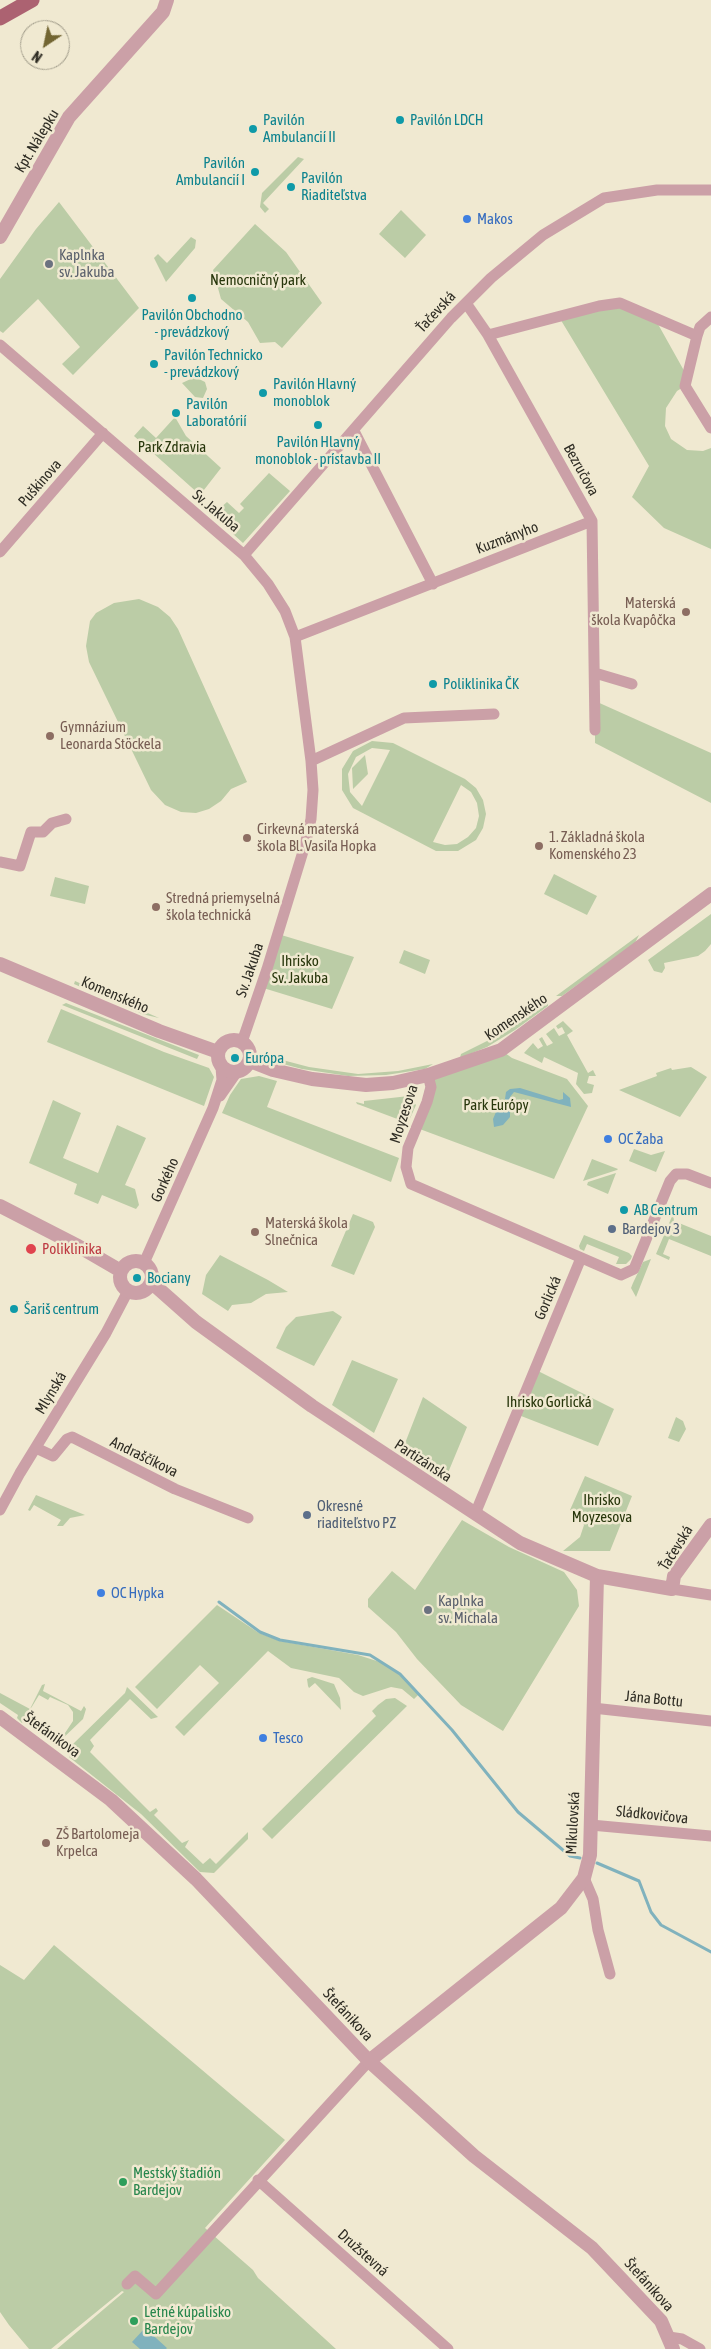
<!DOCTYPE html>
<meta charset="utf-8">
<style>
body{margin:0}
#map{position:relative;width:711px;height:2349px;overflow:hidden;background:#f0e9d1;font-family:"Asap Condensed",sans-serif}
canvas{display:block}
.north{position:absolute;left:20px;top:20px;width:50px;height:50px;box-sizing:border-box;background:#f0e9d1;border:1px solid #a39e8c;border-radius:50%;rotate:214deg;font-size:14px;font-weight:700;line-height:20px;text-align:center;color:#2f2d24}
.north::after{content:'';display:block;margin:auto;width:18px;height:22px;background:#726532;clip-path:polygon(50% 0,100% 100%,50% 72%,0 100%)}
</style>
<div id="map">
<canvas width="711" height="2349"></canvas>
<div class="north">N</div>
</div>
<script>
const g = document.querySelector('canvas').getContext('2d');
g.lineJoin = 'round';
function paint(path, color) {
  g.fillStyle = color;
  g.fill(path, 'evenodd');
}
function shape(rows) {
  const path = new Path2D();
  for (const r of rows) {
    if (r.length === 3) {
      path.moveTo(r[0] + r[2], r[1]);
      path.arc(r[0], r[1], r[2], 0, 2 * Math.PI);
      continue;
    }
    path.moveTo(r[0], r[1]);
    for (let i = 2; i < r.length; i += 2) path.lineTo(r[i], r[i + 1]);
  }
  return path;
}
function trace(path, color, width, dash) {
  g.strokeStyle = color;
  g.lineWidth = width;
  g.lineCap = dash ? 'butt' : 'round';
  g.setLineDash(dash || []);
  g.stroke(path);
}
function write(font, color, halo, rows, align = 'center') {
  g.font = font + ' "Asap Condensed",sans-serif';
  g.lineWidth = 5;
  g.setLineDash([]);
  g.textBaseline = 'middle';
  g.strokeStyle = halo;
  g.fillStyle = color;
  for (const [text, x, y, turn = 0] of rows) {
    g.save();
    g.translate(x, y);
    g.rotate((+turn || 0) * Math.PI / 180);
    g.textAlign = isNaN(turn) ? turn : align;
    if (halo) g.strokeText(text, 0, 0);
    g.fillText(text, 0, 0);
    g.restore();
  }
}
const green = shape([
 [298,157,304,159,263,203,269,209,265,213,260,207,262,193],
 [59,202,139,308,73,375,62,364,80,347,38,299,3,333,0,331,0,279,36,229],
 [401,210,426,235,405,258,379,234],
 [255,224,286,252,322,303,282,348,275,342,260,343,248,322,221,299,213,270],
 [191,237,196,240,195,248,166,282,154,258,158,254,167,263],
 [620,303,654,317,687,376,685,386,677,391,666,408,665,426,671,439,687,450,703,451,711,448,711,549,664,528,632,497,649,466,559,317],
 [195,377,205,382,207,389,203,398,195,397,182,383],
 [175,417,186,436,221,468,200,495,134,436,143,426,156,438],
 [269,473,290,491,243,543,212,515,227,502,239,513,244,508,240,504],
 [139,599,158,607,170,617,178,629,247,782,231,789,221,801,209,809,196,813,181,812,165,805,151,790,89,662,86,646,90,621,96,613,114,603],
 [595,701,711,753,711,803,595,743],
 [372,741,393,743,465,779,476,788,483,800,486,814,483,828,476,840,458,851,436,851,353,808,342,790,342,769,353,751],
 [372,748,390,750,362,806,350,792,348,774,356,757],
 [461,785,471,792,477,803,479,816,476,828,468,837,457,844,445,845,433,842],
 [365,755,368,774,353,789,352,768],
 [554,874,597,896,587,915,544,894],
 [55,877,89,886,85,904,50,896],
 [711,914,711,944,705,951,698,956,664,963,665,968,662,973,654,971,648,960],
 [278,934,354,957,332,1009,260,987],
 [639,935,635,943,562,996,556,996],
 [404,950,430,960,425,974,399,963],
 [75,981,159,1018,142,1014,74,984],
 [66,1003,199,1055,197,1059,62,1005],
 [548,1003,548,1006,515,1030,487,1047,460,1058,461,1054,505,1032],
 [61,1009,164,1052,209,1068,214,1077,204,1106,47,1042],
 [563,1021,573,1031,567,1035,588,1073,593,1070,596,1076,589,1076,587,1083,594,1085,592,1093,584,1094,576,1084,578,1073,544,1057,542,1063,524,1053,533,1043,538,1049,543,1046,539,1039,542,1037,547,1046,553,1043,546,1034,554,1028,559,1036,565,1033,562,1027,558,1029,556,1026],
 [501,1050,512,1058,567,1079,588,1106,554,1179,417,1128,428,1075],
 [271,1057,309,1067,358,1074,398,1071,433,1064,425,1069,386,1075,348,1076,302,1069,268,1060],
 [691,1067,707,1077,680,1117,619,1090,657,1076,656,1073,671,1068,672,1070],
 [259,1076,277,1081,267,1107,399,1158,391,1182,222,1113,230,1095,241,1079],
 [409,1096,416,1105,408,1123,360,1105,357,1104,356,1102,364,1104,364,1101],
 [53,1100,81,1113,63,1158,98,1173,117,1125,146,1138,125,1185,135,1189,139,1205,136,1209,102,1195,98,1204,74,1194,77,1184,29,1163],
 [634,1149,651,1155,665,1151,656,1172,629,1161],
 [592,1159,618,1169,617,1170,583,1181],
 [616,1173,608,1194,587,1185,588,1182],
 [353,1214,373,1222,375,1227,354,1275,331,1266],
 [673,1214,674,1221,711,1236,711,1256,669,1239,663,1254,670,1257,669,1260,656,1254],
 [584,1235,629,1253,632,1256,631,1259,626,1264,616,1264,619,1257,587,1244,584,1251,580,1249,579,1246],
 [220,1255,268,1280,288,1292,266,1294,251,1303,232,1305,228,1311,202,1294,206,1275],
 [651,1259,636,1297,631,1288,633,1283,643,1262],
 [333,1311,342,1317,314,1366,276,1348,286,1327,296,1317],
 [352,1360,398,1379,374,1433,332,1405],
 [534,1369,614,1409,598,1446,516,1414],
 [423,1397,467,1427,445,1480,402,1451],
 [676,1417,683,1421,686,1429,679,1442,668,1438],
 [585,1476,632,1496,610,1551,563,1551,580,1537,584,1525,579,1515,570,1510],
 [36,1495,85,1515,70,1518,63,1526,57,1526,61,1520,34,1505,30,1511,28,1510],
 [462,1520,509,1547,564,1572,577,1590,579,1606,503,1731,461,1705,417,1659,396,1632,368,1607,368,1599,392,1571,415,1590],
 [217,1605,259,1633,280,1641,358,1655,380,1662,399,1674,419,1694,414,1699,402,1689,391,1687,363,1696,354,1692,339,1678,291,1668,268,1651,184,1736,175,1727,219,1683,217,1681,200,1665,157,1709,135,1687],
 [312,1677,334,1684,340,1698,341,1710,315,1683,309,1688,308,1686,307,1679],
 [45,1684,43,1691,81,1711,84,1706,86,1709,83,1719,59,1742,73,1721,73,1712,68,1705,50,1697,48,1700,39,1695,22,1723,17,1718,18,1715,0,1703,0,1693,30,1709,42,1685],
 [127,1687,158,1717,151,1719,130,1699,90,1740,94,1746,90,1752,150,1812,156,1808,158,1811,154,1815,182,1843,189,1840,185,1847,203,1864,210,1858,216,1864,248,1832,248,1839,214,1873,200,1872,141,1814,69,1757,72,1745,125,1693],
 [395,1698,407,1706,272,1839,262,1829,376,1716,372,1711,378,1705,386,1699],
 [54,1945,285,2140,205,2228,253,2270,258,2278,336,2349,57,2349,124,2292,122,2291,51,2349,29,2349,9,2325,0,2312,0,1965,24,1980]
]);
const water = shape([
 [520,1088,559,1100,563,1099,563,1092,570,1098,571,1107,514,1092,510,1097,510,1117,503,1125,494,1127,493,1119,496,1112,507,1105,505,1099,506,1092,510,1089],
 [145,2328,167,2348,166,2349,140,2349,132,2342]
]);
const stream = shape([
 [219,1602,260,1632,280,1640,370,1655,400,1674,452,1730,518,1812,570,1856,580,1858],
 [597,1863,639,1881,651,1912,661,1925,711,1952]
]);
const minor = shape([
 [466,303,488,335,592,521,595,730],
 [711,317,700,327,697,336,685,386,711,428],
 [488,335,599,306,620,303,697,336],
 [0,345,244,555,268,584,285,611,295,637,311,761,313,790,311,819,305,845,267,969,242,1042],
 [354,431,433,584],
 [0,552,103,433],
 [244,555,451,318,491,278,543,235,604,198,657,190,711,190],
 [295,637,592,521],
 [595,673,632,684],
 [311,761,404,718,494,714],
 [0,862,20,866,31,832,43,832,52,823,66,819],
 [428,1075,431,1087,427,1102,408,1148,406,1167,411,1184,621,1275,634,1269,670,1181,676,1174,687,1174,711,1183],
 [220,1096,236,1073],
 [144,1263,213,1108,222,1080,221,1067],
 [36,1448,53,1456,67,1439,72,1437,175,1489,248,1518],
 [0,1510,20,1473,106,1333,128,1291],
 [475,1514,581,1258],
 [672,1589,711,1595],
 [593,1708,711,1721],
 [591,1825,711,1836],
 [584,1878,593,1899,598,1930,610,1974],
 [258,2180,448,2349],
 [127,2284,135,2276,156,2294,369,2061],
 [669,2337,682,2339,700,2349]
]);
const tertiary = shape([
 [0,237,69,117,163,12,167,0],
 [0,964,159,1031,218,1052],
 [234,1056,16],
 [250,1061,273,1070,312,1079,366,1085,393,1083,428,1075,501,1050,711,894],
 [0,1206,78,1246,121,1271],
 [136,1277,16],
 [152,1283,196,1322,312,1406,520,1543,597,1576,672,1589,674,1576,711,1525],
 [0,1717,111,1800,196,1879,369,2061,474,2156,592,2248,661,2321,673,2349],
 [369,2061,561,1908,584,1878,590,1855,597,1576]
]);
const primary = shape([
 [0,18,32,0]
]);
const markers = [
 [400,120,5,"#0f9aa8"],
 [253,129,5,"#0f9aa8"],
 [255,172,5,"#0f9aa8"],
 [291,187,5,"#0f9aa8"],
 [467,219,5,"#3f7fe0"],
 [49,264,5,"#6b7280"],
 [192,298,5,"#0f9aa8"],
 [154,364,5,"#0f9aa8"],
 [263,393,5,"#0f9aa8"],
 [176,413,5,"#0f9aa8"],
 [318,425,5,"#0f9aa8"],
 [686,612,5,"#8d6e63"],
 [433,684,5,"#0f9aa8"],
 [50,736,5,"#8d6e63"],
 [247,838,5,"#8d6e63"],
 [539,846,5,"#8d6e63"],
 [156,907,5,"#8d6e63"],
 [235,1058,5,"#0f9aa8"],
 [608,1139,5,"#3f7fe0"],
 [624,1210,5,"#0f9aa8"],
 [612,1229,5,"#5c6f8a"],
 [255,1232,5,"#8d6e63"],
 [31,1249,6,"#e0444e"],
 [137,1278,5,"#0f9aa8"],
 [14,1309,5,"#0f9aa8"],
 [307,1515,5,"#5c6f8a"],
 [101,1593,5,"#3f7fe0"],
 [428,1610,5,"#6b7280"],
 [263,1738,5,"#3f7fe0"],
 [46,1843,5,"#8d6e63"],
 [123,2182,5,"#2e9e5b"],
 [134,2321,5,"#2e9e5b"]
];
const cultureNames = [
 ["Pavilón",263,120],
 ["Ambulancií II",263,137],
 ["Pavilón LDCH",410,120],
 ["Pavilón",245,163,"right"],
 ["Ambulancií I",245,180,"right"],
 ["Pavilón",301,178],
 ["Riaditeľstva",301,195],
 ["Pavilón Obchodno",192,315,"center"],
 ["- prevádzkový",192,332,"center"],
 ["Pavilón Technicko",164,355],
 ["- prevádzkový",164,372],
 ["Pavilón Hlavný",273,384],
 ["monoblok",273,401],
 ["Pavilón",186,404],
 ["Laboratórií",186,421],
 ["Pavilón Hlavný",318,442,"center"],
 ["monoblok - prístavba II",318,459,"center"],
 ["Poliklinika ČK",443,684],
 ["Európa",245,1058],
 ["AB Centrum",634,1210],
 ["Bociany",147,1278],
 ["Šariš centrum",24,1309]
];
const streetNames = [
 ["Kpt. Nálepku",37,141,-59],
 ["Ťačevská",436,312,-47],
 ["Bezručova",581,470,61],
 ["Puškinova",40,483,-49],
 ["Sv. Jakuba",216,511,40],
 ["Kuzmányho",507,538,-21],
 ["Sv. Jakuba",250,970,-71],
 ["Komenského",115,995,23],
 ["Komenského",516,1017,-34],
 ["Moyzesova",404,1114,-72],
 ["Gorkého",165,1180,-66],
 ["Gorlická",548,1298,-67],
 ["Mlynská",51,1393,-59],
 ["Andraščíkova",144,1457,26],
 ["Partizánska",423,1461,33],
 ["Ťačevská",676,1548,-58],
 ["Jána Bottu",654,1699,6],
 ["Štefánikova",52,1735,36],
 ["Sládkovičova",652,1815,6],
 ["Mikulovská",573,1823,-87],
 ["Štefánikova",348,2015,47],
 ["Družstevná",363,2253,42],
 ["Štefánikova",649,2285,48]
];
const shopNames = [
 ["Makos",477,219],
 ["OC Žaba",618,1139],
 ["OC Hypka",111,1593],
 ["Tesco",273,1738]
];
const worshipNames = [
 ["Kaplnka",59,255],
 ["sv. Jakuba",59,272],
 ["Kaplnka",438,1601],
 ["sv. Michala",438,1618]
];
const parkNames = [
 ["Nemocničný park",258,280],
 ["Park Zdravia",172,447],
 ["Ihrisko",300,961],
 ["Sv. Jakuba",300,978],
 ["Park Európy",496,1105],
 ["Ihrisko Gorlická",549,1402],
 ["Ihrisko",602,1500],
 ["Moyzesova",602,1517]
];
const educationNames = [
 ["Materská",676,603,"right"],
 ["škola Kvapôčka",676,620,"right"],
 ["Gymnázium",60,727],
 ["Leonarda Stöckela",60,744],
 ["Cirkevná materská",257,829],
 ["škola Bl. Vasiľa Hopka",257,846],
 ["1. Základná škola",549,837],
 ["Komenského 23",549,854],
 ["Stredná priemyselná",166,898],
 ["škola technická",166,915],
 ["Materská škola",265,1223],
 ["Slnečnica",265,1240],
 ["ZŠ Bartolomeja",56,1834],
 ["Krpelca",56,1851]
];
const serviceNames = [
 ["Bardejov 3",622,1229],
 ["Okresné",317,1506],
 ["riaditeľstvo PZ",317,1523]
];
const healthNames = [
 ["Poliklinika",42,1249]
];
const leisureNames = [
 ["Mestský štadión",133,2173],
 ["Bardejov",133,2190],
 ["Letné kúpalisko",144,2312],
 ["Bardejov",144,2329]
];
paint(green, '#bbcca6');
paint(water, '#80b2bd');
trace(stream, '#80b2bd', 3);
trace(minor, '#cba0a7', 11);
trace(tertiary, '#cba0a7', 14);
trace(primary, '#ac6271', 15);
for (const [x, y, r, color] of markers) {
  const dot = new Path2D();
  dot.arc(x, y, r, 0, 2 * Math.PI);
  g.fillStyle = color;
  g.fill(dot);
  trace(dot, '#f0e9d1', 2);
}
write('15px', '#0d838f', '#f0e9d1', cultureNames, 'left');
write('15px', '#2f2d24', '#f0e9d1', streetNames);
write('15px', '#366cbe', '#f0e9d1', shopNames, 'left');
write('15px', '#5b616d', '#f0e9d1', worshipNames, 'left');
write('15px', '#27360b', '#f0e9d1', parkNames);
write('15px', '#785e54', '#f0e9d1', educationNames, 'left');
write('15px', '#4e5e75', '#f0e9d1', serviceNames, 'left');
write('15px', '#be3a42', '#f0e9d1', healthNames, 'left');
write('15px', '#27864d', '#f0e9d1', leisureNames, 'left');
</script>
